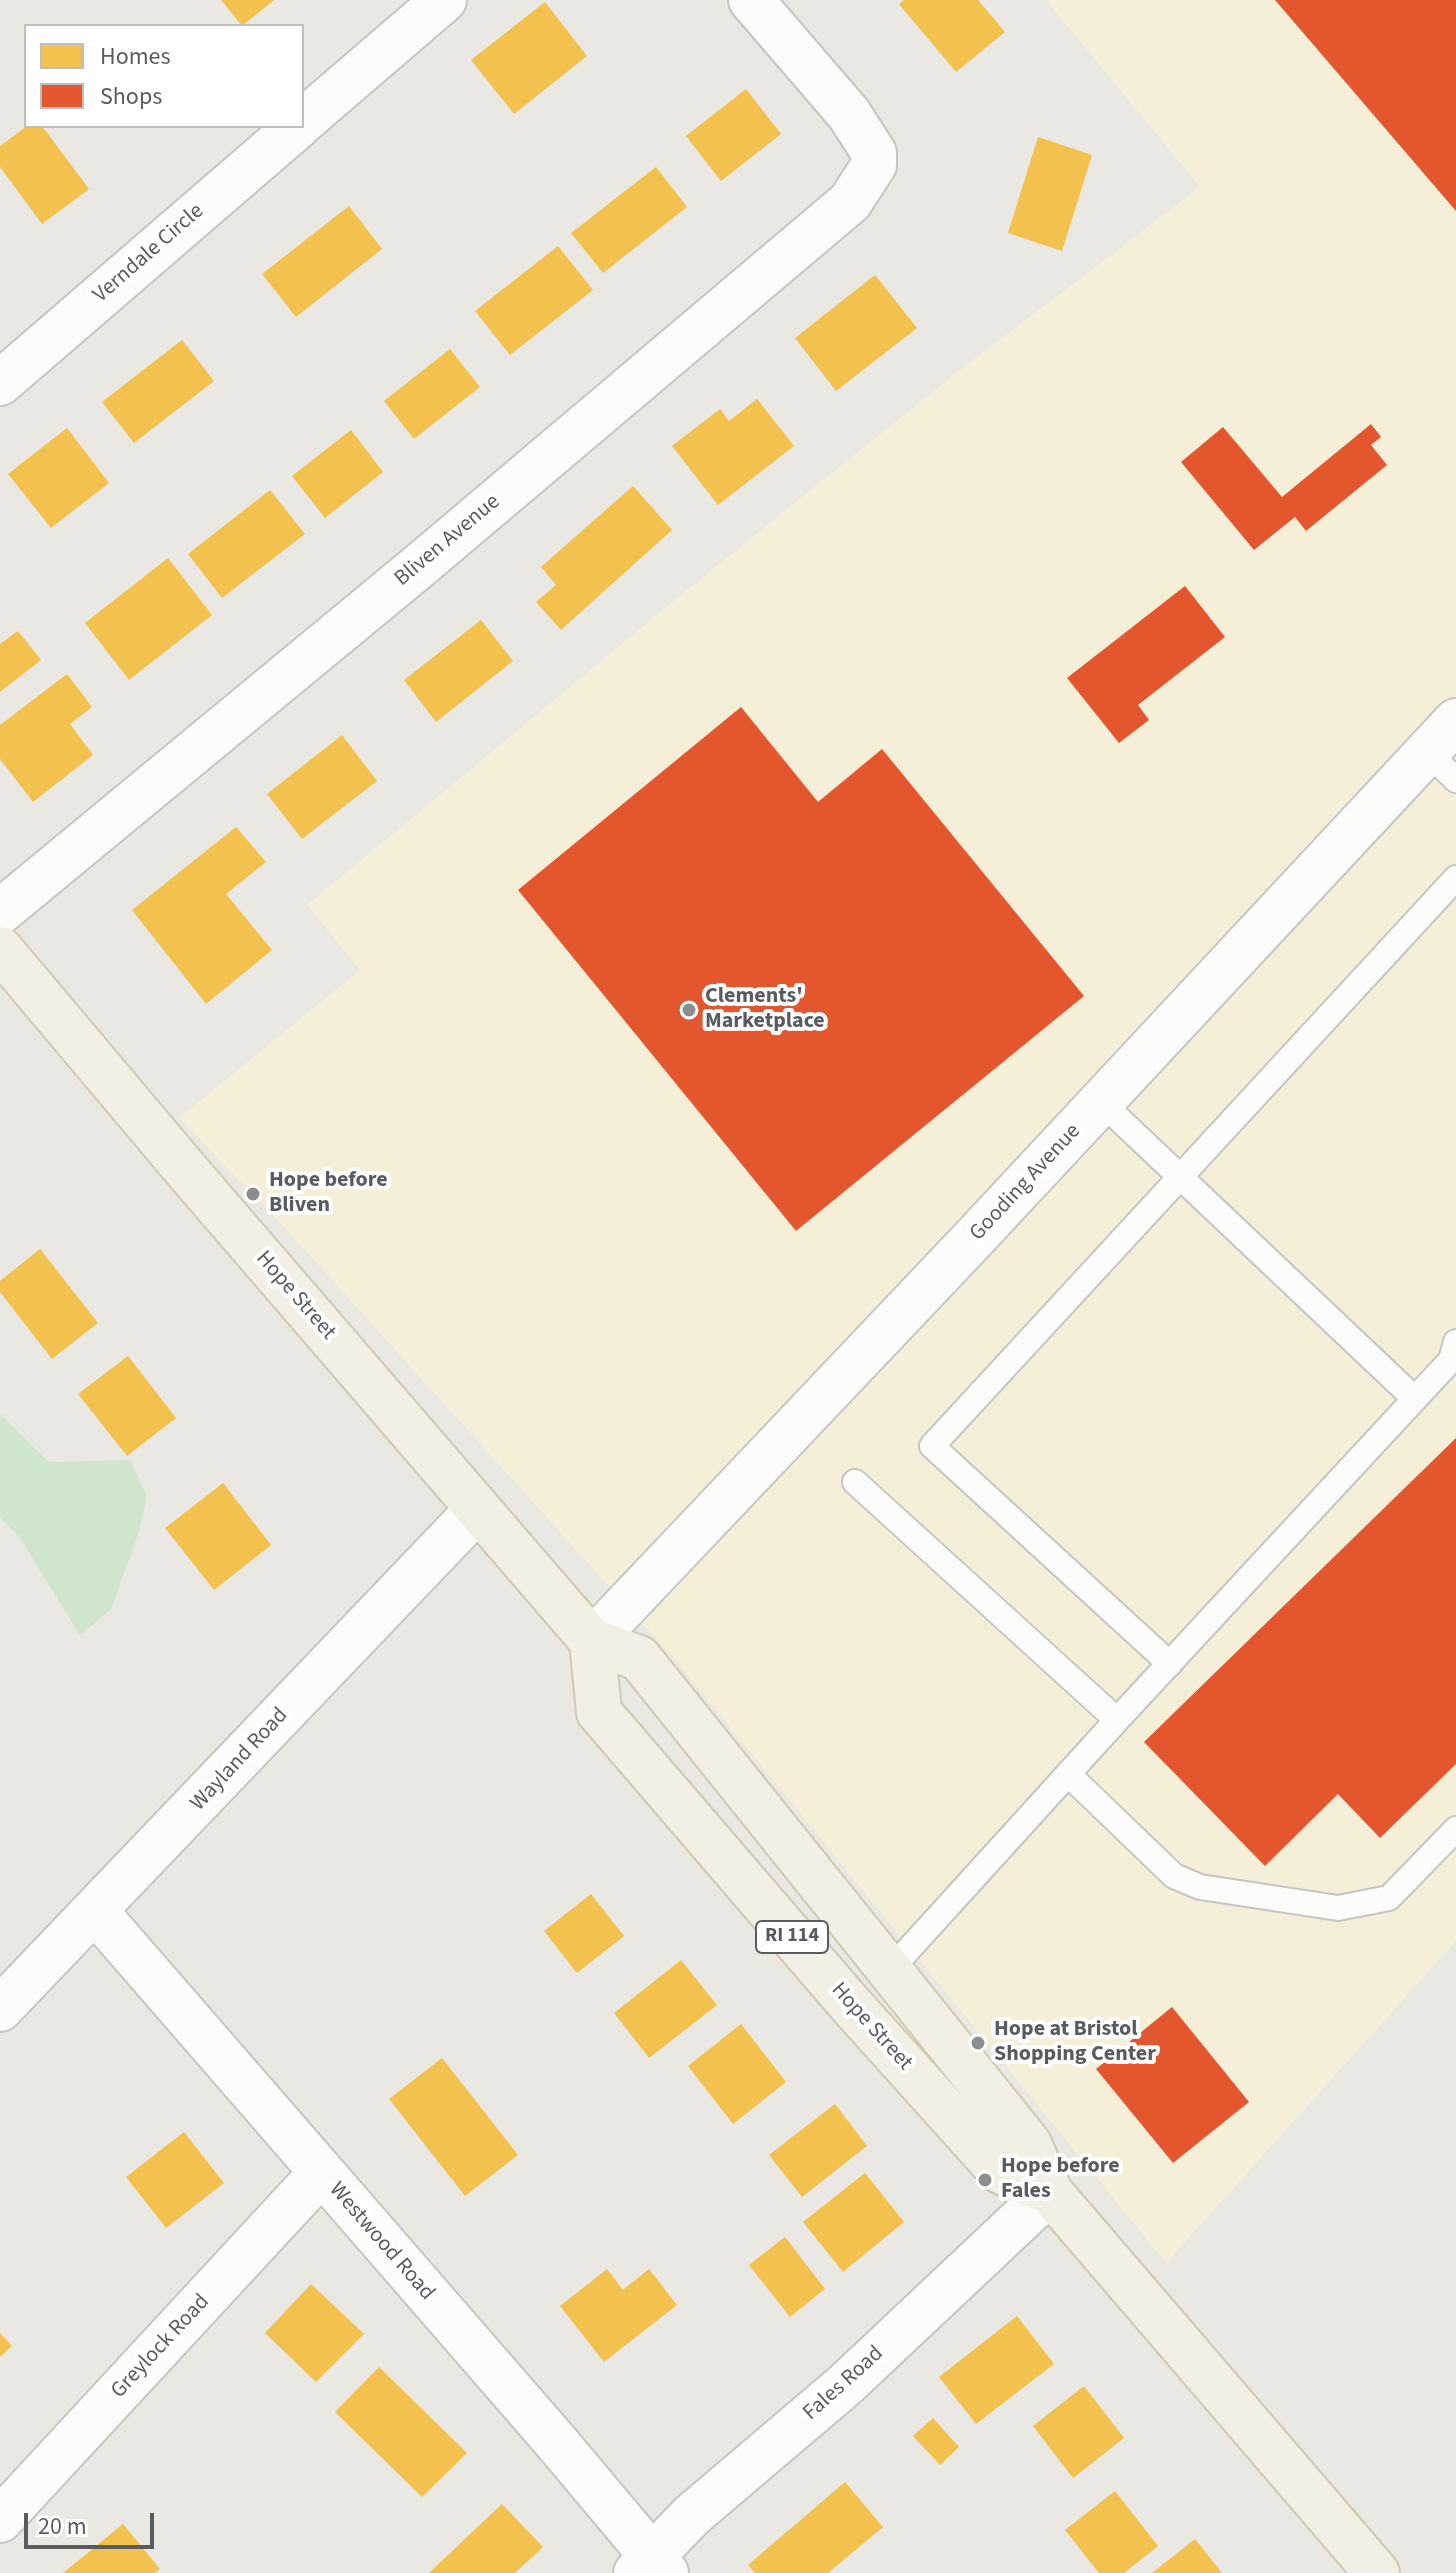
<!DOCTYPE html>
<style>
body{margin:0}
#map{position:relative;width:1456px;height:2573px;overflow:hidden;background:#e9e8e2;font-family:"Source Sans 3",sans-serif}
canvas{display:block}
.legend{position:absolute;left:24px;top:24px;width:280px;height:104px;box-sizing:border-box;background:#fff;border:2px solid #bcbec0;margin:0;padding:10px 14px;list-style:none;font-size:24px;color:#585c61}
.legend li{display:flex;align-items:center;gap:16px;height:40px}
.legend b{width:40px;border:2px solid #bcbec0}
.scale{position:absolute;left:24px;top:2513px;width:130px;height:36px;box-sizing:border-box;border:4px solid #585c61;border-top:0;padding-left:10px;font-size:24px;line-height:28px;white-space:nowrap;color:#585c61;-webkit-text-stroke:6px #fff;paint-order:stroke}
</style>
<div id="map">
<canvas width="1456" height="2573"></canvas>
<ul class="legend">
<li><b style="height:22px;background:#f2c14e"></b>Homes</li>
<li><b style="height:22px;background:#e4572e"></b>Shops</li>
</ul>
<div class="scale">20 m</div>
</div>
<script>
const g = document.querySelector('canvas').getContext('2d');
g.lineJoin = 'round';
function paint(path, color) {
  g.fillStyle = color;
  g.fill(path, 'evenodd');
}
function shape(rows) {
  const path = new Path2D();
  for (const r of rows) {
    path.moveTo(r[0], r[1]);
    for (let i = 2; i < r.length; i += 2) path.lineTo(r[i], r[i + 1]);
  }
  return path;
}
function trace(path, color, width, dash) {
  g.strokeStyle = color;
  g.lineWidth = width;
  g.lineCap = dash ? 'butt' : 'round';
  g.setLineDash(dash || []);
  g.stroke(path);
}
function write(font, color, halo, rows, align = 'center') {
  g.font = font + ' "Source Sans 3",sans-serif';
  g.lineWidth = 8;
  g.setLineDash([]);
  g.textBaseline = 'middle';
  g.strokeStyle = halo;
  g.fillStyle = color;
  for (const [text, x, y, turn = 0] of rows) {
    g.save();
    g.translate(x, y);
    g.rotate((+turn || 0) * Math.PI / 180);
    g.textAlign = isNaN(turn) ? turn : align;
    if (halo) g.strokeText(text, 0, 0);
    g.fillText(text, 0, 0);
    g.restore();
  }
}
const commercial = shape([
 [1046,0,1456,0,1456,1941,1166,2263,673,1657,284,1227,179,1118,360,970,307,905,688,589,951,377,1200,187]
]);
const green = shape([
 [0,1414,49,1462,130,1460,147,1496,138,1535,111,1609,80,1635,20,1538,0,1517]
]);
const homes = shape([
 [221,0,274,0,242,26],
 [904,0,978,0,1005,32,956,72,899,4],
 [545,2,587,56,514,114,471,60],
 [746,89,781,134,721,181,686,136],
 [27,126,42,126,89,189,42,224,0,167,0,146],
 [1038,137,1092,155,1062,251,1008,233],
 [656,167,687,207,603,273,571,233],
 [349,206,382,249,296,317,262,274],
 [558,246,593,290,510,355,475,311],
 [875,275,917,328,836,391,795,338],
 [182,340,214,381,134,443,102,402],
 [450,349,480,387,414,439,384,401],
 [757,399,794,446,718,505,672,446,720,409,729,421],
 [67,428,109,483,51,528,8,474],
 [351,430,383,472,325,518,292,476],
 [633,486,672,530,561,630,536,602,556,585,541,567],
 [270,490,305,534,222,598,188,554],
 [168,558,212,615,129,680,85,623],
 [481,620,513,661,436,722,404,680],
 [18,631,41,660,0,692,0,644],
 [67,674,92,707,70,724,93,755,33,802,0,759,0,725],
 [342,735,377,781,302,839,267,794],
 [236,827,266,862,226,894,272,950,206,1004,132,910],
 [40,1249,98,1323,52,1359,0,1292,0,1281],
 [128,1356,176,1418,127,1456,78,1394],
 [223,1483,271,1545,214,1590,165,1528],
 [591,1894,624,1936,577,1973,544,1931],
 [681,1960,717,2005,649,2058,614,2013],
 [741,2024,786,2082,733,2124,688,2066],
 [442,2058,518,2155,465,2196,389,2099],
 [835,2104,867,2146,802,2197,769,2155],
 [184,2132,224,2183,166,2228,126,2177],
 [865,2173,904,2222,843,2272,803,2222],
 [785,2237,825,2289,790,2317,749,2265],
 [607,2269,623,2290,649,2269,677,2305,604,2362,560,2306],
 [311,2284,364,2334,316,2382,265,2333],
 [1017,2316,1054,2364,976,2424,939,2377],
 [0,2333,12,2346,0,2357],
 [379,2367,467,2453,422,2497,335,2412],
 [1084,2386,1124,2438,1073,2478,1033,2426],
 [933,2418,959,2447,940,2465,913,2436],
 [845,2482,883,2527,828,2573,755,2573,748,2565],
 [1115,2491,1158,2546,1124,2573,1099,2573,1065,2530],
 [502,2504,543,2547,515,2573,429,2573],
 [123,2524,160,2569,155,2573,63,2573],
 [1195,2539,1222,2573,1152,2573]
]);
const shops = shape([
 [1275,0,1456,0,1456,211],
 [1371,424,1381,437,1371,445,1387,465,1306,531,1295,517,1254,550,1181,462,1223,427,1282,497],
 [1185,586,1225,637,1138,705,1149,720,1119,743,1067,678],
 [741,707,818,802,882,749,1084,996,796,1231,518,890],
 [1456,1438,1456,1764,1380,1838,1338,1794,1265,1866,1144,1742],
 [1172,2007,1249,2102,1173,2163,1096,2069]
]);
const lane = shape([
 [1427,752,1456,780],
 [1101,1102,1415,1399],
 [855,1482,1117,1720],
 [1170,1664,932,1446,1456,878],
 [1068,1774,1174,1876,1200,1887,1338,1908,1389,1898,1456,1829],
 [890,1970,1117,1720,1451,1360,1456,1342]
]);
const street = shape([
 [302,122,444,0],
 [0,383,298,126],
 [0,912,418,567,850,202,874,165,874,153,849,114,751,0],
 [96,1912,557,2443,666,2573],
 [0,2009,478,1509],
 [0,2520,321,2173],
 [636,2573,692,2515,845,2385,1050,2192]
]);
const secondary = shape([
 [592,1641,976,1236,1456,721]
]);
const primary = shape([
 [0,949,187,1171,592,1641,639,1658,1029,2144,1050,2192,1377,2573],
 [592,1641,599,1712,849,2003,1000,2171,1050,2192]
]);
const markers = [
 [689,1010,8,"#8b8d8e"],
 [253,1194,8,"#8b8d8e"],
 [978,2043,8,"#8b8d8e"],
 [985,2180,8,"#8b8d8e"]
];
const shields = [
 [792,1937,72]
];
const shieldNames = [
 ["RI 114",792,1937]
];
const streetNames = [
 ["Verndale Circle",149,254,-41],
 ["Bliven Avenue",448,541,-40],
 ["Gooding Avenue",1026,1183,-47],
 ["Hope Street",295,1296,49],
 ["Wayland Road",240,1760,-47],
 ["Hope Street",871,2027,48],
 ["Westwood Road",381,2242,49],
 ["Greylock Road",161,2347,-47],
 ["Fales Road",844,2384,-42]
];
const poiNames = [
 ["Clements'",705,997],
 ["Marketplace",705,1022],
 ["Hope before",269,1181],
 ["Bliven",269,1206],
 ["Hope at Bristol",994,2030],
 ["Shopping Center",994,2055],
 ["Hope before",1001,2167],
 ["Fales",1001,2192]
];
paint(commercial, '#f5efd9');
paint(green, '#cfe6cc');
paint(homes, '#f2c14e');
paint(shops, '#e4572e');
trace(lane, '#c5c5c3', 28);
trace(street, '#c5c5c3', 48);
trace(secondary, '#c5c6c4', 48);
trace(primary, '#d2c9af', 48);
trace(lane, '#fcfcfb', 24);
trace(street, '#fcfcfb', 44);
trace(secondary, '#fcfcfb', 44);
trace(primary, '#f2f0e5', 44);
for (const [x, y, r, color] of markers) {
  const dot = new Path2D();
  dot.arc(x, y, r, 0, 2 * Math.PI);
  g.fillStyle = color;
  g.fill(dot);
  trace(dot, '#fff', 3);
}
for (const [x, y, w] of shields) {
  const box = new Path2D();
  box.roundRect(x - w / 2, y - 16, w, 32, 6);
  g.fillStyle = '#fff';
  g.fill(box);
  trace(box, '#585c61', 2);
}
write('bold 20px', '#585c61', null, shieldNames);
write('22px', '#585c61', '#fff', streetNames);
write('bold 22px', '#585c61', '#fff', poiNames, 'left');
</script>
